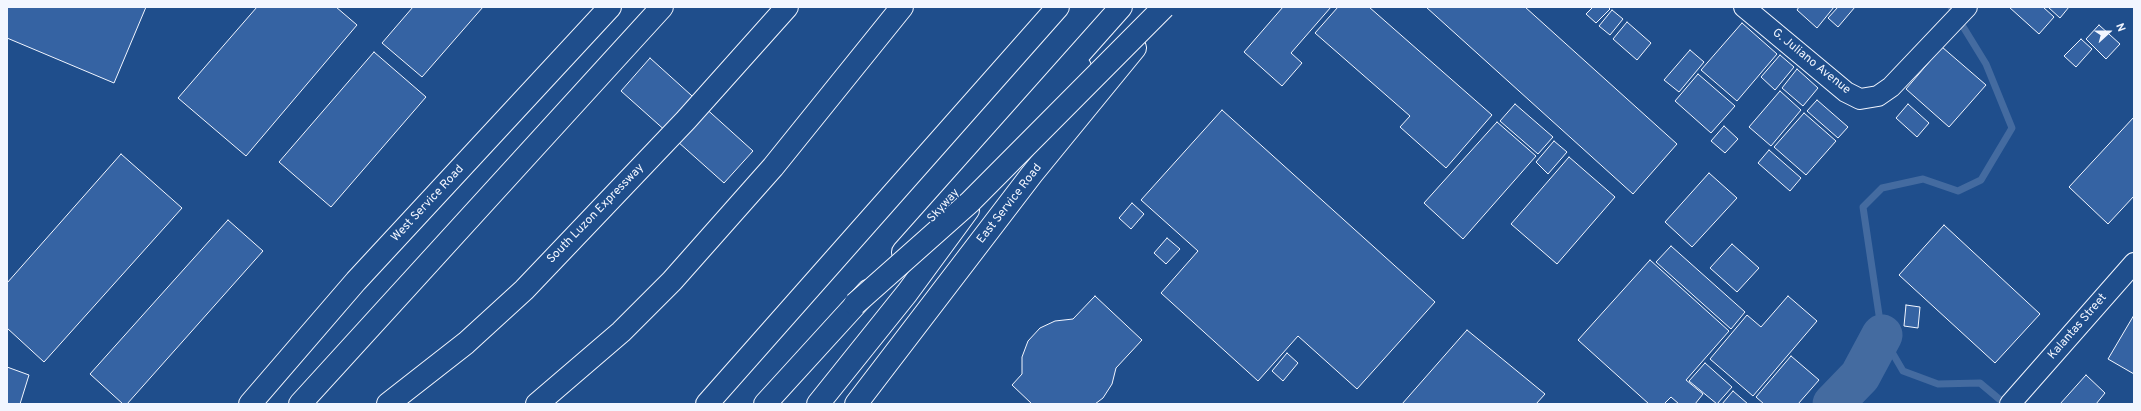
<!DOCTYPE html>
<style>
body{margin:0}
#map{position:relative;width:2141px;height:411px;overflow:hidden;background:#1f4e8c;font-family:Overpass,sans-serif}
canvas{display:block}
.frame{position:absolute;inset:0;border:8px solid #f2f6ff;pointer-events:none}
.north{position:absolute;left:2089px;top:12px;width:40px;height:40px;-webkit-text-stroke:3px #1f4e8c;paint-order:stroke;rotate:69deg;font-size:11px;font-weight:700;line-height:16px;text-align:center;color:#f2f6ff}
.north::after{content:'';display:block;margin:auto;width:14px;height:18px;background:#f2f6ff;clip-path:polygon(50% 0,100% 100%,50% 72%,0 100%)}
</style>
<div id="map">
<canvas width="2141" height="411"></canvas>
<div class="frame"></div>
<div class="north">N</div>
</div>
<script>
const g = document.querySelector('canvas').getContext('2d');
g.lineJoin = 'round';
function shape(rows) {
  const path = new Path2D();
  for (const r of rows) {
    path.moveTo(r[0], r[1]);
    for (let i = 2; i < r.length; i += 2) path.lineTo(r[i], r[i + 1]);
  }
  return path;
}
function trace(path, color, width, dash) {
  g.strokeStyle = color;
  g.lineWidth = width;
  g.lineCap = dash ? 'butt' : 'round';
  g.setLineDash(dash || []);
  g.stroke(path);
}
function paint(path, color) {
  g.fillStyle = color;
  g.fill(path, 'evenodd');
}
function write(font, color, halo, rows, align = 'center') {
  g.font = font + ' Overpass,sans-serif';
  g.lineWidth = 3;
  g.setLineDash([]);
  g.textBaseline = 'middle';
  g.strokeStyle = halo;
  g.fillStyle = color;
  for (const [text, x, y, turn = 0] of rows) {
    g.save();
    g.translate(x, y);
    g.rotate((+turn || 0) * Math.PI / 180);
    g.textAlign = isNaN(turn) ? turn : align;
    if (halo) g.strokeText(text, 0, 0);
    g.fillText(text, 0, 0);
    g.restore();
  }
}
const stream = shape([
 [1951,7,1986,64,2012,128,1981,180,1958,191,1923,179,1882,188,1863,207,1882,335,1903,371,1938,384,1980,383,2005,404]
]);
const river = shape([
 [1833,404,1860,376,1882,335]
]);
const building = shape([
 [7,7,146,7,114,83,7,38,7,7],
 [257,7,336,7,357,25,246,156,178,98,257,7],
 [413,7,483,7,422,77,382,43,413,7],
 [1283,7,1331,7,1291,53,1302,63,1282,86,1244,52,1283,7],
 [1338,7,1369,7,1492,115,1446,168,1400,127,1410,116,1315,33,1338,7],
 [1426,7,1525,7,1677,144,1633,194,1426,7],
 [1593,7,1608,7,1610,9,1596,23,1586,14,1593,7],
 [1799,7,1834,7,1817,28,1797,10,1799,7],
 [1838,7,1855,7,1838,27,1828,18,1838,7],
 [2009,7,2043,7,2054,17,2039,34,2009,7],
 [2048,7,2069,7,2060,18,2048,7],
 [1612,10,1623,19,1610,35,1599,26,1612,10],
 [1627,22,1651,43,1637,60,1613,39,1627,22],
 [1742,23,1777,54,1737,101,1701,70,1742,23],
 [2099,25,2120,44,2106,59,2086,39,2099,25],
 [2081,39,2092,49,2076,67,2064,56,2081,39],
 [1942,47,1986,85,1949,127,1906,89,1942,47],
 [1690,50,1704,62,1679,92,1664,80,1690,50],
 [374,52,426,97,331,207,279,162,374,52],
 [1780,55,1794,67,1775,90,1761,77,1780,55],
 [650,58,753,151,724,183,621,91,650,58],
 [1797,69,1818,88,1803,106,1782,88,1797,69],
 [1698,74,1735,106,1711,133,1675,101,1698,74],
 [1780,91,1801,110,1771,146,1749,127,1780,91],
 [1817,100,1848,127,1838,138,1807,111,1817,100],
 [1515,104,1553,137,1538,154,1500,121,1515,104],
 [1908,104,1929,123,1917,137,1896,118,1908,104],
 [1222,110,1435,302,1357,389,1298,336,1258,381,1161,293,1198,251,1141,200,1222,110],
 [1804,113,1836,141,1806,175,1774,147,1804,113],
 [2134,117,2134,196,2108,224,2069,187,2134,117],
 [1497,122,1536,156,1463,239,1424,203,1497,122],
 [1724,126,1738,139,1725,153,1711,141,1724,126],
 [1554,141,1567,152,1548,174,1536,162,1554,141],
 [1769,150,1801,178,1790,191,1758,163,1769,150],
 [121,154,182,208,44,362,7,328,7,283,121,154],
 [1569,157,1615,197,1557,264,1511,224,1569,157],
 [1709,173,1737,198,1692,247,1665,222,1709,173],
 [1132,203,1144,214,1131,229,1119,218,1132,203],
 [228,220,263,251,127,404,123,404,90,374,228,220],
 [1944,225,2040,314,1995,363,1899,275,1944,225],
 [1167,238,1180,249,1166,264,1154,253,1167,238],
 [1732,244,1759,268,1737,292,1710,268,1732,244],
 [1671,246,1745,312,1731,329,1656,262,1671,246],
 [1650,260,1729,331,1686,380,1703,394,1695,404,1679,404,1671,397,1664,404,1649,404,1578,340,1650,260],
 [1095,296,1142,340,1116,368,1112,384,1103,398,1095,404,1032,404,1012,385,1022,374,1022,357,1028,341,1040,328,1055,321,1073,319,1095,296],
 [1788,296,1817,321,1753,396,1710,359,1747,315,1761,327,1788,296],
 [1906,305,1920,307,1918,328,1904,326,1906,305],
 [2134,315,2134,374,2108,359,2134,315],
 [1467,330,1545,394,1536,404,1402,404,1467,330],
 [1287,353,1298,363,1283,381,1272,371,1287,353],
 [1791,356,1819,380,1798,404,1764,404,1756,397,1791,356],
 [1705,363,1732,387,1717,404,1689,381,1705,363],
 [7,367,29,375,20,404,7,404,7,367],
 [2086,375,2105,393,2096,404,2060,404,2086,375],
 [1733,391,1748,404,1722,404,1733,391]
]);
const minor = shape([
 [1744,7,1846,92,1860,99,1878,96,1891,87,1967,7],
 [2010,404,2134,263]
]);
const secondary = shape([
 [1025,135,1080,67],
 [250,404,356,281,610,7],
 [818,404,907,293,968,210],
 [856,404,1032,174,1135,48]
]);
const motorway = shape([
 [903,252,1121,7],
 [300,404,662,7],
 [388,404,466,343,524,290,686,120,787,7],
 [537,404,621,332,672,281,773,167,902,7],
 [707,404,1058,7],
 [765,404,868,291]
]);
const motorwayBridge = shape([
 [855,304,970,202,1164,7]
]);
const streetNames = [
 ["G. Juliano Avenue",1811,62,39],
 ["West Service Road",428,204,-47],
 ["East Service Road",1010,204,-52],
 ["Skyway",944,206,-48],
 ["South Luzon Expressway",596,214,-46],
 ["Kalantas Street",2078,327,-49]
];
trace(stream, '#446ba0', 7);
trace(river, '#446ba0', 41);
paint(building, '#3563a3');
trace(building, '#f2f6ff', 1);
trace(minor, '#f2f6ff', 22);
trace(secondary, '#f2f6ff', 24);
trace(motorway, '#f2f6ff', 24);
trace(minor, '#1f4e8c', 20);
trace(secondary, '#1f4e8c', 22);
trace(motorway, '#1f4e8c', 22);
trace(motorwayBridge, '#f2f6ff', 24, []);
trace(motorwayBridge, '#1f4e8c', 22);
write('12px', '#f2f6ff', '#1f4e8c', streetNames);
</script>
